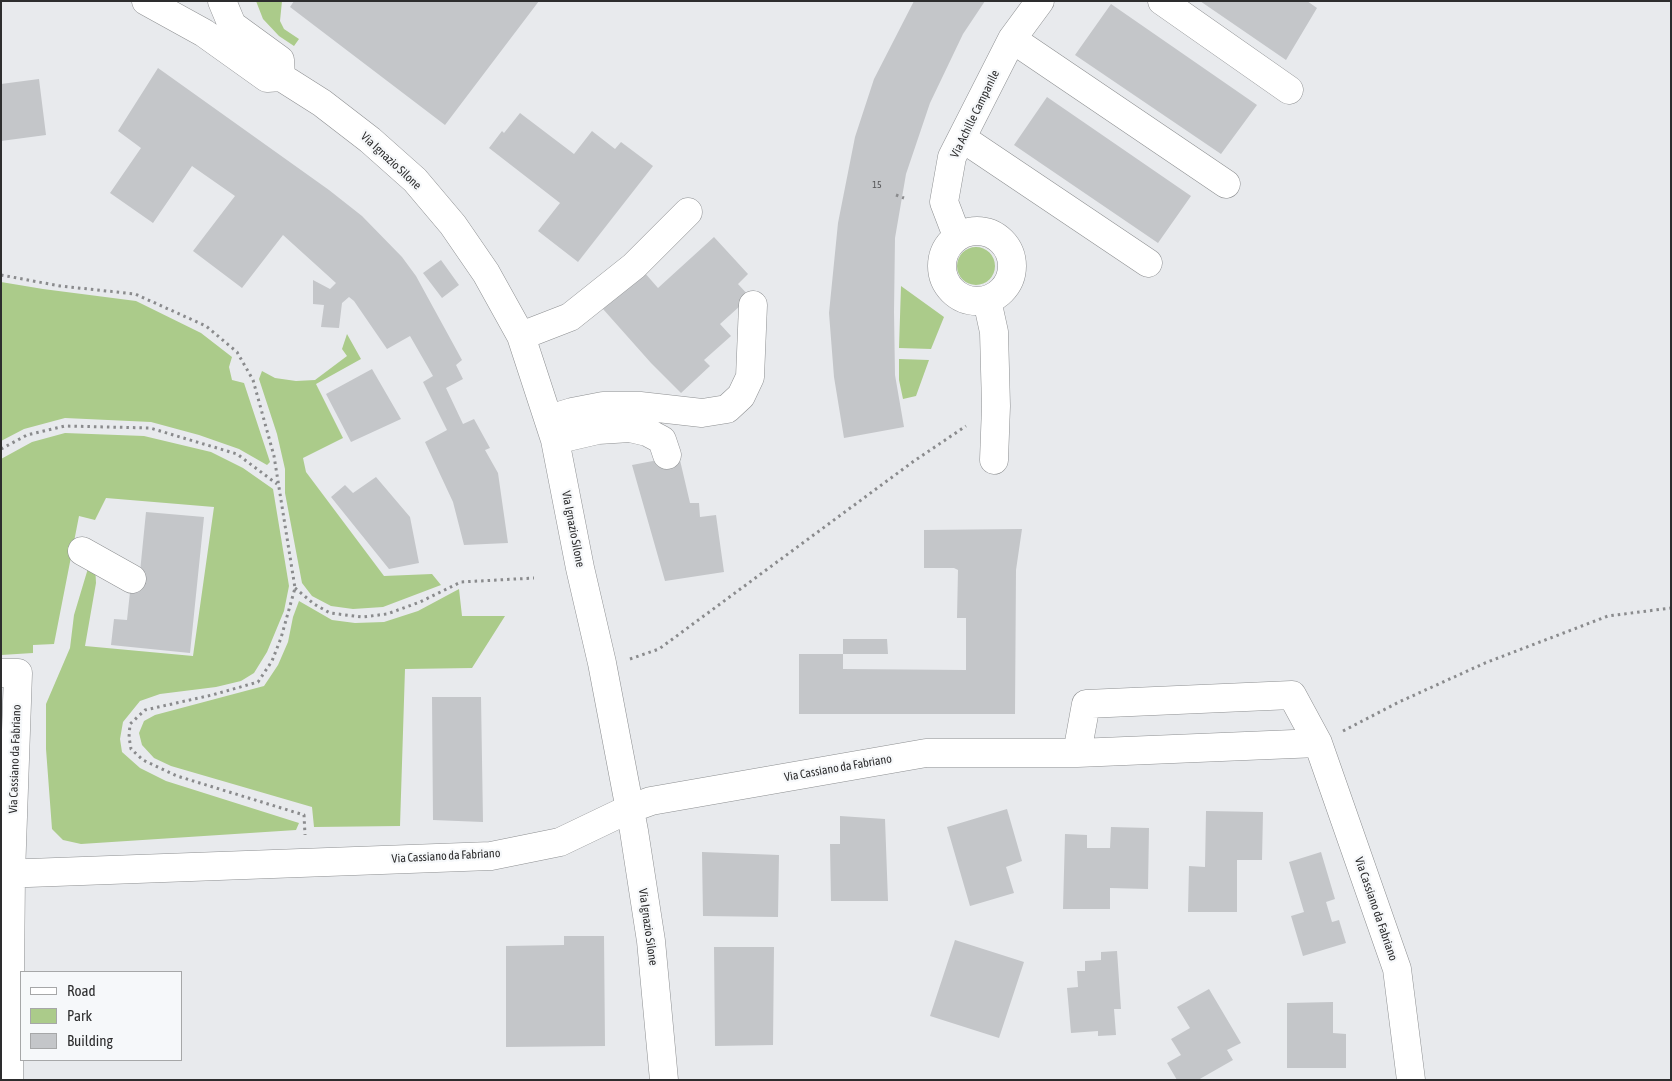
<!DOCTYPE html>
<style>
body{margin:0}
#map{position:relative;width:1672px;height:1081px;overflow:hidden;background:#e8eaed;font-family:"Asap Condensed",sans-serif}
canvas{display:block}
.frame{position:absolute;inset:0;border:2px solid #2d2d2e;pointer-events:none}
.legend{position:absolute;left:20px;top:971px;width:162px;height:90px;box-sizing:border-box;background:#f6f8fa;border:1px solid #a6a7a8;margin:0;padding:6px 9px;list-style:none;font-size:15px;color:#2d2d2e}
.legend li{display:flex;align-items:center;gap:10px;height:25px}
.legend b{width:25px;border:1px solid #a6a7a8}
</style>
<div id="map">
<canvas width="1672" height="1081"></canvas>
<div class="frame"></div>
<ul class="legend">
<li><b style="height:6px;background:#fff"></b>Road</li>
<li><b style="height:14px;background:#abcb8a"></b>Park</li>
<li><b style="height:14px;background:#c4c6c9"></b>Building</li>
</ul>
</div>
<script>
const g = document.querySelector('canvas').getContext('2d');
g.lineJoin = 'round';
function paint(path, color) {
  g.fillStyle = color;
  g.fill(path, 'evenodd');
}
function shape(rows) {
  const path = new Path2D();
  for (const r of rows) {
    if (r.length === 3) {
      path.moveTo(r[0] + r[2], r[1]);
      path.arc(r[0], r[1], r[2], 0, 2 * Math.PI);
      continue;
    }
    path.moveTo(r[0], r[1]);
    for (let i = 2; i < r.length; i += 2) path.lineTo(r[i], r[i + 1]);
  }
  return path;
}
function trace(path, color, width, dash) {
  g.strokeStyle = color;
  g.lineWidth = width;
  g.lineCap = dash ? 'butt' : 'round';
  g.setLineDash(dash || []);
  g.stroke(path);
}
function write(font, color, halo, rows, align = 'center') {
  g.font = font + ' "Asap Condensed",sans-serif';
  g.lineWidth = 4.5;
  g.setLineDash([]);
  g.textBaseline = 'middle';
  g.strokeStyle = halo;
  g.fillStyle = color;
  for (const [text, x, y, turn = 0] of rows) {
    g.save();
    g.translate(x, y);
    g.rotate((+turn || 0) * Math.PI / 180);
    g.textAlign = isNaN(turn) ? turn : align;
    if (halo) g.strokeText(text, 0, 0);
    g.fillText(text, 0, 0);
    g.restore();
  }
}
const green = shape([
 [256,1,282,1,280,21,284,29,299,39,294,46,279,36,263,19],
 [976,266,19],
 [1,282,43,289,136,301,201,333,232,357,229,367,232,380,244,383,270,462,267,465,239,449,199,435,151,422,65,418,24,429,1,441],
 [901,286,944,317,931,349,899,348],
 [347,334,361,359,316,384,343,438,303,458,306,472,384,576,432,574,441,585,383,607,353,609,331,606,312,596,302,583,285,493,285,469,277,434,259,379,262,371,275,378,296,381,315,380,347,356,342,349],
 [899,359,929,360,916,396,903,399,899,380],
 [65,433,144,436,211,452,243,468,273,489,289,586,284,611,267,652,254,673,241,681,216,687,160,694,140,701,123,722,120,739,122,752,140,768,166,781,299,823,296,830,81,844,63,840,52,829,46,749,46,704,70,648,74,615,89,565,95,564,96,583,85,646,193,656,214,507,106,498,95,520,79,516,54,644,33,645,33,653,1,655,1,459,32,442],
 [459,589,462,616,505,616,472,668,405,669,400,826,314,827,312,807,171,766,154,758,142,745,139,733,144,721,155,715,264,686,278,665,288,642,293,617,299,601,332,620,355,623,384,622,418,611]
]);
const building = shape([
 [294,1,539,1,445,125,290,7],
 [914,1,985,1,963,34,930,103,906,174,895,238,894,312,895,375,904,427,844,438,834,377,829,313,838,223,855,137,874,79],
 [1200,1,1307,1,1317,8,1286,60],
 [1111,4,1257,105,1221,154,1075,55],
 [158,68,329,190,362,216,402,257,416,276,462,360,456,365,463,379,446,388,463,424,474,419,490,448,485,450,498,473,508,543,464,545,453,502,425,442,447,430,423,382,433,376,410,336,387,349,354,301,349,297,342,303,339,328,321,327,324,305,313,304,313,280,330,289,336,283,283,235,242,288,193,251,235,196,192,166,153,223,110,193,141,148,118,131],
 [39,79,46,135,1,141,1,84],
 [1047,97,1191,196,1158,243,1014,145],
 [520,113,574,154,592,131,615,149,621,142,653,166,578,262,538,231,560,203,489,148,502,131,504,133],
 [714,237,748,274,738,284,750,297,720,324,731,336,704,360,710,366,681,393,651,363,603,309,644,272,658,288],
 [441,260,459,285,442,298,423,273],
 [372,369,401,419,351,442,326,394],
 [679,456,690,503,699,503,700,517,716,515,724,572,665,581,632,465],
 [376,477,410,517,419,563,389,569,331,497,345,485,353,493],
 [146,512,204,517,190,653,111,645,114,619,127,620,130,592,138,592],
 [1022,529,1016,570,1015,714,799,714,799,654,843,654,843,669,966,670,966,618,957,618,958,570,954,568,924,568,924,530],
 [843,639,887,639,888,654,843,654],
 [432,697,481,697,483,822,433,820],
 [1007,809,1022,861,1006,867,1014,893,970,906,947,827],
 [1206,811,1263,812,1262,860,1237,860,1237,912,1188,912,1189,866,1205,867],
 [840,816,885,819,888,901,831,901,830,844,840,844],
 [1111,827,1149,828,1148,889,1110,888,1110,909,1063,909,1065,834,1087,835,1087,848,1110,848],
 [702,852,779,855,778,917,703,916],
 [1321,852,1335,899,1326,902,1332,922,1339,920,1346,943,1303,956,1291,916,1304,912,1289,862],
 [564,936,604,936,605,1046,506,1047,506,946,564,945],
 [955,940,1024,962,999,1038,930,1016],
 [714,947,774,947,773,1045,715,1046],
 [1117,951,1121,1009,1114,1009,1116,1035,1098,1036,1098,1031,1071,1033,1067,988,1078,987,1077,971,1085,971,1085,961,1101,960,1101,952],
 [1209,989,1241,1043,1227,1050,1233,1060,1198,1080,1177,1080,1167,1063,1181,1055,1171,1039,1190,1028,1177,1007],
 [1333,1002,1333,1033,1346,1034,1346,1068,1287,1068,1287,1003]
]);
const path = shape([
 [896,195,904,198],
 [1,275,60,286,135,294,206,326,237,352,253,380,274,456,295,588,281,638,272,661,258,682,212,695,145,710,130,724,129,737,131,749,143,760,177,776,304,815,305,835],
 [1,449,27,435,65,426,150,428,237,454,277,484],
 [295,588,314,604,330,613,362,617,387,614,420,602,461,582,534,578],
 [630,659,659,649,914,461,966,426],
 [1343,731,1399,702,1485,663,1608,616,1671,608]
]);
const minor = shape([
 [146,1,204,33,267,78,281,77],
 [222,1,232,25,280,60,281,77,322,103,370,140,415,180,453,225,486,273,521,336,555,440,580,568,602,663,634,831,651,941,664,1080],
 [1162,1,1289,90],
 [1012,39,1226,184],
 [962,138,1148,263],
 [977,266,35],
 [957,236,944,202,952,157,1012,39,1040,1],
 [987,300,994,332,996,406,994,460],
 [521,336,570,317,634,266,688,212],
 [549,419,572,412,603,406,640,406,702,413,727,409,741,396,750,377,753,305],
 [555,440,598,430,630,428,647,432,662,440,667,455],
 [82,551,132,579],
 [1,673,18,673,11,874,9,1080],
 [1077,753,1086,704,1292,695,1318,743,1397,969,1411,1080],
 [1,874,491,856,560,842,629,809,651,801,926,753,1077,753,1318,743]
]);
const numberNames = [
 ["15",877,185]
];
const streetNames = [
 ["Via Achille Campanile",975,114,-64],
 ["Via Ignazio Silone",391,161,43],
 ["Via Ignazio Silone",573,529,79],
 ["Via Cassiano da Fabriano",15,759,-88],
 ["Via Cassiano da Fabriano",838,768,-10],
 ["Via Cassiano da Fabriano",446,856,-3],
 ["Via Cassiano da Fabriano",1376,909,71],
 ["Via Ignazio Silone",648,927,82]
];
paint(green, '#abcb8a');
paint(building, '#c4c6c9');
trace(minor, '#8d8f91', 29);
trace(path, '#8a8b8d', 3, [2.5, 4]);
trace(minor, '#fff', 28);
write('10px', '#535355', null, numberNames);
write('12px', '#2d2d2e', '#f6f8fa', streetNames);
</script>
